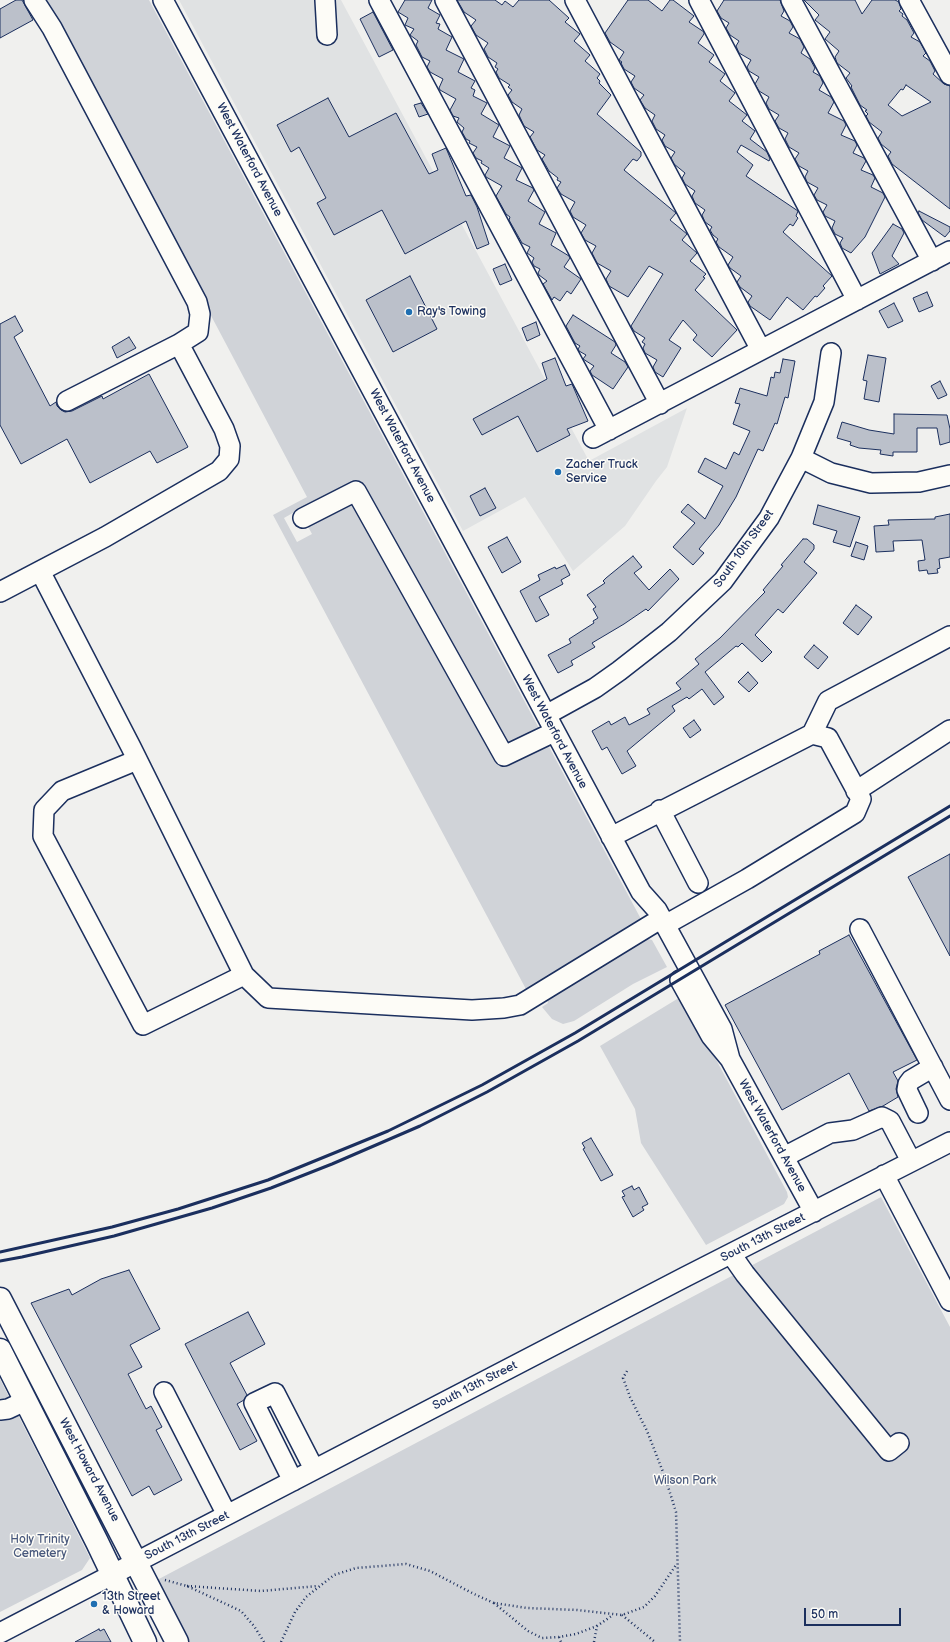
<!DOCTYPE html>
<style>
body{margin:0}
#map{position:relative;width:950px;height:1642px;overflow:hidden;background:#f0f0ee;font-family:"Balsamiq Sans",sans-serif}
canvas{display:block}
.scale{position:absolute;left:804px;top:1608px;width:97px;height:18px;box-sizing:border-box;border:2px solid #1b2f5e;border-top:0;padding-left:5px;font-size:12px;line-height:14px;white-space:nowrap;color:#1b2f5e;-webkit-text-stroke:3px #fdfcf7;paint-order:stroke}
</style>
<div id="map">
<canvas width="950" height="1642"></canvas>
<div class="scale">50 m</div>
</div>
<script>
const g = document.querySelector('canvas').getContext('2d');
g.lineJoin = 'round';
function paint(path, color) {
  g.fillStyle = color;
  g.fill(path, 'evenodd');
}
function shape(rows) {
  const path = new Path2D();
  for (const r of rows) {
    path.moveTo(r[0], r[1]);
    for (let i = 2; i < r.length; i += 2) path.lineTo(r[i], r[i + 1]);
  }
  return path;
}
function trace(path, color, width, dash) {
  g.strokeStyle = color;
  g.lineWidth = width;
  g.lineCap = dash ? 'butt' : 'round';
  g.setLineDash(dash || []);
  g.stroke(path);
}
function write(font, color, halo, rows, align = 'center') {
  g.font = font + ' "Balsamiq Sans",sans-serif';
  g.lineWidth = 3;
  g.setLineDash([]);
  g.textBaseline = 'middle';
  g.strokeStyle = halo;
  g.fillStyle = color;
  for (const [text, x, y, turn = 0] of rows) {
    g.save();
    g.translate(x, y);
    g.rotate((+turn || 0) * Math.PI / 180);
    g.textAlign = isNaN(turn) ? turn : align;
    if (halo) g.strokeText(text, 0, 0);
    g.fillText(text, 0, 0);
    g.restore();
  }
}
const built = shape([
 [179,0,341,0,589,461,687,408,667,467,656,481,625,526,573,571,525,497,463,531]
]);
const green = shape([
 [44,0,149,0,541,732,506,752,357,486,298,510,284,518,297,542,312,534,305,521,355,496,503,761,547,743,642,921,527,991,273,515,307,497],
 [648,939,652,940,667,967,633,984,574,1021,563,1024,552,1019,542,1007,548,1003,547,1000],
 [682,996,787,1192,788,1197,784,1204,706,1245,641,1143,635,1109,600,1046],
 [881,1197,950,1327,950,1642,189,1642,157,1580],
 [0,1379,90,1558,82,1570,0,1612]
]);
const building = shape([
 [16,0,22,0,33,20,0,38,0,9,16,0],
 [405,0,432,0,428,8,440,15,436,23,440,24,438,29,452,37,446,50,464,59,458,72,475,81,471,88,475,90,473,96,487,103,481,114,499,125,493,137,510,146,504,158,522,168,516,180,533,188,534,190,528,201,545,212,539,224,556,233,551,245,569,256,570,258,564,267,581,279,571,294,567,291,560,301,554,297,552,300,543,284,547,281,539,275,538,273,540,269,534,266,532,262,534,258,527,253,530,247,522,243,509,220,510,217,506,214,496,196,502,186,486,177,485,175,489,168,481,163,482,161,476,158,473,153,477,147,469,143,470,141,466,139,462,132,464,128,457,122,459,118,453,116,450,110,456,99,440,90,439,88,443,79,430,72,427,67,430,61,422,57,416,45,418,41,410,35,414,29,405,25,408,18,398,12,405,0],
 [457,0,495,0,502,5,505,1,513,7,519,0,549,0,569,18,565,22,580,34,574,41,590,55,585,61,600,74,597,78,600,81,599,83,611,95,597,114,641,152,641,156,637,161,633,159,624,170,676,213,670,220,687,234,682,240,697,253,690,261,706,274,703,277,705,278,695,290,737,330,712,357,693,340,697,335,683,320,669,340,681,348,663,377,655,372,653,367,657,360,645,353,643,348,645,344,642,342,645,338,634,331,631,326,663,274,649,266,628,297,609,286,606,279,611,271,597,263,592,253,596,246,585,240,581,233,586,225,573,217,570,211,575,202,561,194,557,188,561,182,557,180,558,178,549,171,542,159,545,155,537,150,530,137,534,132,524,126,519,115,522,109,512,102,508,95,512,90,508,87,510,85,499,78,496,72,498,69,495,67,497,63,488,57,484,49,488,43,476,35,471,26,476,20,464,12,457,0],
 [628,0,648,0,662,11,670,0,673,0,694,16,689,22,704,32,704,34,698,43,714,55,709,62,725,74,720,81,735,93,729,101,747,115,742,121,755,131,750,139,767,152,770,159,769,161,741,145,737,152,753,165,746,176,798,211,796,216,798,218,793,226,790,224,783,232,832,276,823,286,825,288,817,297,815,296,803,310,787,297,770,320,750,306,748,302,752,296,740,287,737,282,741,276,730,268,728,265,733,257,719,247,716,242,718,239,713,235,710,230,712,227,705,222,702,215,705,210,695,203,692,196,695,191,685,184,682,178,685,173,674,164,671,158,675,152,665,146,662,140,665,135,656,129,652,121,655,115,645,108,640,100,644,95,634,88,631,82,635,76,624,69,621,63,622,62,619,60,624,52,610,42,605,33,628,0],
 [724,0,780,0,784,11,781,16,790,21,793,27,789,33,800,39,804,47,801,53,810,59,815,68,813,72,820,76,823,83,819,90,831,97,834,102,828,113,844,121,846,125,841,135,855,141,857,145,853,153,864,158,866,161,861,170,873,175,875,178,871,187,883,193,885,197,865,237,851,253,842,248,840,243,843,238,835,234,832,228,835,221,825,216,823,212,827,205,817,200,814,195,818,188,807,182,805,177,808,171,799,166,795,159,799,153,789,147,785,139,788,133,779,128,775,121,779,115,769,109,766,103,769,97,759,91,755,84,759,77,749,71,747,67,751,60,739,53,736,46,739,41,730,35,726,28,729,23,721,18,717,11,724,0],
 [804,0,855,0,862,14,872,0,895,0,899,2,901,9,899,11,903,14,902,16,907,20,914,33,911,37,920,42,926,53,923,56,930,61,935,71,933,74,944,84,950,86,950,209,892,164,888,156,891,152,881,144,878,138,882,132,869,122,866,116,868,114,865,111,867,110,860,105,851,87,852,86,846,78,850,73,837,63,835,57,839,51,825,39,830,32,815,20,819,15,804,0],
 [906,85,931,102,902,116,888,105,901,89,903,90,906,85],
 [373,12,393,50,379,57,360,19,373,12],
 [328,98,349,137,396,113,429,174,438,170,432,154,446,148,466,196,471,195,477,207,489,244,477,249,466,221,405,254,382,210,334,235,317,203,326,198,299,147,291,152,277,125,328,98],
 [421,103,428,114,419,117,414,105,421,103],
 [919,211,950,227,950,231,945,237,922,220,918,213,919,211],
 [893,224,902,229,904,233,892,256,899,264,880,274,872,253,893,224],
 [505,264,512,280,500,285,493,269,505,264],
 [410,276,437,329,393,352,366,300,410,276],
 [927,292,933,306,919,312,913,298,927,292],
 [894,303,903,321,888,328,879,311,894,303],
 [573,315,615,342,616,345,611,353,625,362,628,367,613,389,592,375,590,371,594,366,583,359,586,355,579,351,578,349,580,346,575,343,566,326,573,315],
 [15,316,23,331,14,337,50,406,56,402,57,406,61,410,65,412,72,411,102,396,103,399,149,374,188,447,157,463,150,451,90,483,67,439,21,464,0,425,0,324,15,316],
 [536,322,540,335,527,341,522,328,536,322],
 [129,337,136,348,117,358,112,347,129,337],
 [868,355,886,358,879,402,864,399,867,381,863,380,868,355],
 [555,358,566,386,572,384,588,421,567,429,570,435,537,452,518,416,482,435,473,419,547,379,542,363,555,358],
 [783,359,795,361,788,398,785,397,777,424,775,423,763,451,758,449,736,497,719,525,699,549,704,553,693,565,673,547,695,523,681,512,688,504,705,519,723,486,698,472,705,458,726,469,734,452,739,455,750,431,733,424,740,404,735,403,740,388,767,396,771,377,774,378,775,372,780,373,783,359],
 [940,381,947,395,938,399,931,386,940,381],
 [894,414,947,415,950,429,950,442,940,445,937,428,917,428,917,452,893,452,893,456,880,454,881,450,859,448,850,445,851,442,837,438,842,422,869,430,894,434,894,414],
 [485,488,496,508,480,516,470,496,485,488],
 [818,505,860,517,850,547,833,542,837,531,813,524,818,505],
 [950,514,950,557,939,559,940,568,937,569,938,573,928,574,927,570,919,571,918,561,925,560,922,540,893,541,894,551,876,552,874,526,889,525,888,520,935,519,935,517,950,514],
 [507,537,521,562,502,573,488,547,507,537],
 [803,539,807,539,814,545,814,549,804,562,817,573,783,613,778,609,755,635,772,652,762,662,742,643,738,647,736,646,705,672,724,697,714,705,702,689,689,699,687,697,672,706,675,711,627,751,636,766,622,774,607,747,602,750,592,731,609,721,611,725,625,717,629,725,650,714,647,709,681,689,676,683,699,664,695,659,720,638,765,592,763,590,783,566,781,565,803,539],
 [856,542,868,546,864,560,851,556,856,542],
 [633,556,642,567,634,573,649,590,670,569,679,579,648,611,646,609,624,624,592,643,595,647,571,661,573,665,558,673,548,655,571,643,569,639,594,623,593,621,598,618,593,609,596,607,587,595,605,583,603,581,606,578,633,556],
 [565,565,570,575,561,580,563,584,539,597,549,615,536,622,520,591,540,580,538,575,555,567,556,569,565,565],
 [856,605,872,617,858,635,843,623,856,605],
 [814,645,828,657,818,669,804,657,814,645],
 [748,672,758,683,749,692,738,682,748,672],
 [694,720,701,730,690,738,683,728,694,720],
 [950,854,950,956,908,877,950,854],
 [849,935,917,1060,893,1072,898,1081,896,1089,898,1097,883,1106,869,1111,849,1073,782,1110,725,1005,820,954,819,951,849,935],
 [591,1138,613,1175,601,1181,583,1149,585,1148,582,1143,591,1138],
 [632,1186,634,1190,639,1187,648,1204,642,1207,644,1210,633,1217,622,1197,625,1196,622,1191,632,1186],
 [129,1270,160,1329,130,1345,142,1367,128,1374,146,1409,151,1406,162,1427,156,1430,182,1480,154,1495,149,1486,132,1496,31,1303,69,1289,72,1295,101,1279,129,1270],
 [248,1312,265,1344,230,1363,247,1395,244,1400,237,1404,257,1441,240,1450,185,1344,248,1312],
 [99,1629,100,1631,104,1629,111,1642,75,1642,99,1629]
]);
const path = shape([
 [627,1371,623,1378,630,1397,647,1431,665,1477,676,1512,680,1642],
 [165,1580,187,1586,241,1611,254,1626,264,1642],
 [187,1586,261,1591,318,1586],
 [494,1603,528,1631,542,1638,559,1637,576,1634,597,1626],
 [622,1615,655,1642],
 [559,1637,561,1642],
 [281,1642,295,1612,306,1597,334,1575,356,1568,406,1564,430,1571,474,1594,494,1603,527,1608,577,1610,622,1615,644,1607,655,1596,676,1565],
 [594,1642,597,1626,613,1615]
]);
const minor = shape([
 [34,0,52,28,197,302,200,314,198,332,179,344,67,401],
 [163,0,641,892,657,910,722,1029,730,1059],
 [325,0,327,35],
 [379,0,609,430],
 [445,0,660,404],
 [575,0,761,350],
 [699,0,857,300],
 [791,0,932,261],
 [909,0,950,75],
 [593,438,950,251],
 [801,458,831,473,871,483,919,482,950,475],
 [303,518,356,491,504,756,554,732],
 [40,571,131,747,244,975,268,998,472,1010,504,1008,520,1005,662,918],
 [0,592,105,537,219,471,229,459,230,446,224,429,179,344],
 [546,715,595,688,619,671,669,632,723,581,769,518,801,458,824,402,831,353],
 [812,734,828,701,950,636],
 [137,760,62,791,44,810,43,836,143,1025,244,975],
 [856,791,950,730],
 [660,810,698,883],
 [611,837,812,734,828,738,861,799,855,813,747,879,665,925],
 [860,929,950,1100],
 [680,980,711,1036,730,1059,814,1212],
 [918,1113,907,1090,908,1084,911,1080,933,1067],
 [784,1157,830,1133,853,1130,882,1117,890,1121,911,1161],
 [884,1175,950,1301],
 [731,1254,745,1274,889,1451,899,1443],
 [164,1392,227,1515],
 [0,1410,8,1409,25,1401],
 [293,1481,254,1403,275,1393,314,1469],
 [0,1633,685,1277,950,1142]
]);
const major = shape([
 [0,1299,177,1642],
 [0,1350,97,1542,145,1642]
]);
const rail = shape([
 [0,1252,112,1227,178,1209,268,1180,388,1131,482,1085,575,1033,950,806],
 [0,1261,22,1257,114,1236,212,1208,271,1188,332,1164,420,1126,487,1092,578,1041,950,816]
]);
const markers = [
 [409,312,4,"#1f6fb2"],
 [558,472,4,"#1f6fb2"],
 [94,1604,4,"#1f6fb2"]
];
const streetNames = [
 ["West Waterford Avenue",249,160,62],
 ["West Waterford Avenue",402,446,62],
 ["South 10th Street",744,549,-54],
 ["West Waterford Avenue",554,732,62],
 ["West Waterford Avenue",772,1136,61],
 ["South 13th Street",763,1238,-27],
 ["South 13th Street",475,1386,-27],
 ["West Howard Avenue",89,1470,62],
 ["South 13th Street",187,1536,-27]
];
const poiNames = [
 ["Ray's Towing",417,312],
 ["Zacher Truck",566,465],
 ["Service",566,479],
 ["13th Street",102,1597],
 ["& Howard",102,1611]
];
const parkNames = [
 ["Wilson Park",685,1481],
 ["Holy Trinity",40,1540],
 ["Cemetery",40,1554]
];
paint(built, '#e0e2e3');
paint(green, '#d0d3d8');
paint(building, '#bbc0ca');
trace(building, '#1b2f5e', 1);
trace(minor, '#1b2f5e', 22);
trace(major, '#1b2f5e', 25);
trace(path, '#1b2f5e', 2.5, [1, 3]);
trace(minor, '#fdfcf7', 19);
trace(major, '#fdfcf7', 22);
trace(rail, '#1b2f5e', 3);
for (const [x, y, r, color] of markers) {
  const dot = new Path2D();
  dot.arc(x, y, r, 0, 2 * Math.PI);
  g.fillStyle = color;
  g.fill(dot);
  trace(dot, '#fdfcf7', 1.5);
}
write('12px', '#1b2f5e', '#fdfcf7', streetNames);
write('12px', '#1b2f5e', '#fdfcf7', poiNames, 'left');
write('12px', '#48587c', '#fdfcf7', parkNames);
</script>
